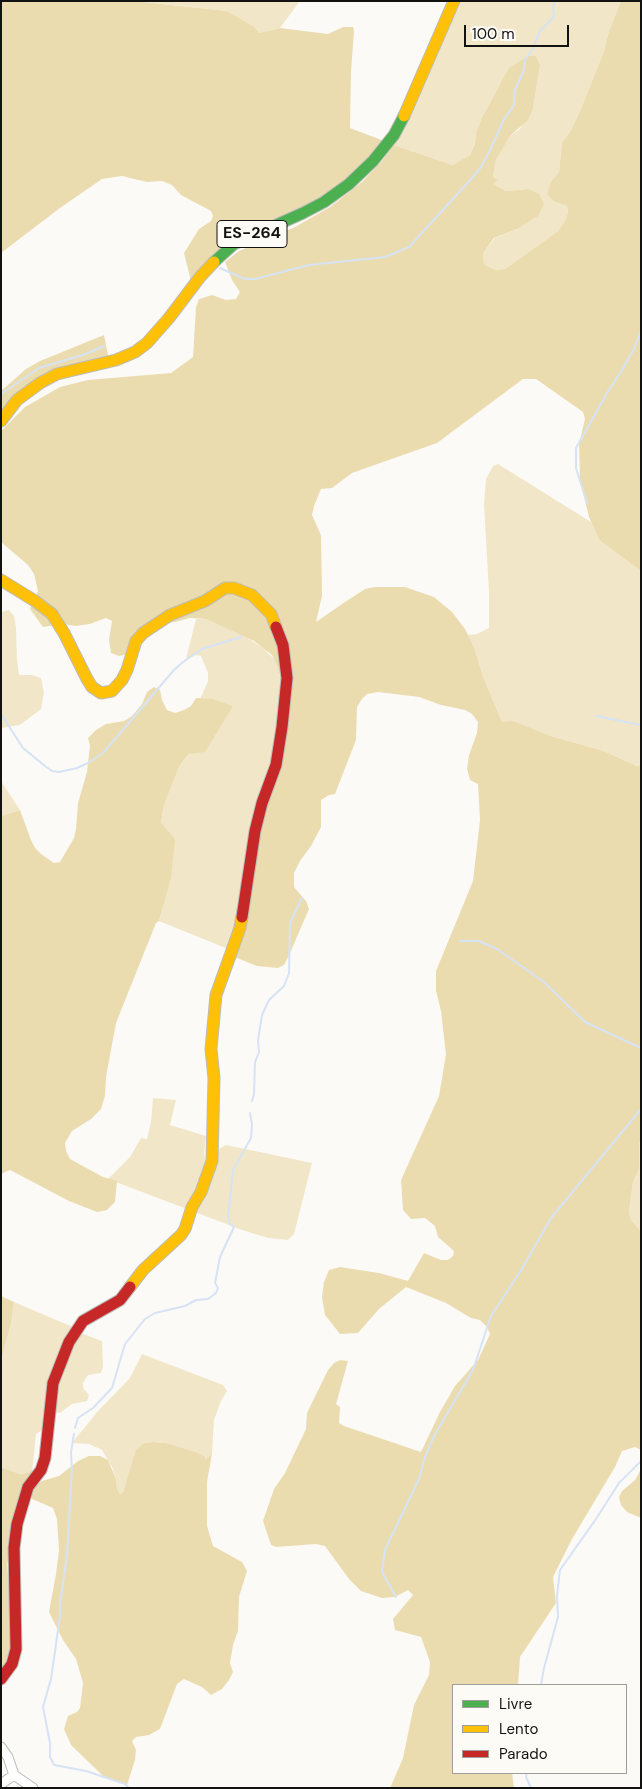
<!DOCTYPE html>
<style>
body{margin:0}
#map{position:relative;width:642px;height:1789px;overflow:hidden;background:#fcfaf7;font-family:"DM Sans",sans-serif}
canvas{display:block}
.frame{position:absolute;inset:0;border:2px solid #121210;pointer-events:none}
.legend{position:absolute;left:452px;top:1684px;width:175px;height:90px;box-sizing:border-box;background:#fdfbf6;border:1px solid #9f9e9a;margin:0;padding:6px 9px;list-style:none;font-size:15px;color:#121210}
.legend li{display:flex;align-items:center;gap:10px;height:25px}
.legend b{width:25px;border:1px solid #9f9e9a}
.scale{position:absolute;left:464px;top:25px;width:105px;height:22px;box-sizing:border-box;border:2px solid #121210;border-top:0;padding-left:6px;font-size:15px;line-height:18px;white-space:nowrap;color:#121210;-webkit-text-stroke:4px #fdfbf6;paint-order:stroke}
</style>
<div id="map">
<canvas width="642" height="1789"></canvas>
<div class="frame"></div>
<ul class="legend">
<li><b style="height:6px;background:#4caf50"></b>Livre</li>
<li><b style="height:6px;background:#ffc107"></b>Lento</li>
<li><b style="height:6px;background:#c62828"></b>Parado</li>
</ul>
<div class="scale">100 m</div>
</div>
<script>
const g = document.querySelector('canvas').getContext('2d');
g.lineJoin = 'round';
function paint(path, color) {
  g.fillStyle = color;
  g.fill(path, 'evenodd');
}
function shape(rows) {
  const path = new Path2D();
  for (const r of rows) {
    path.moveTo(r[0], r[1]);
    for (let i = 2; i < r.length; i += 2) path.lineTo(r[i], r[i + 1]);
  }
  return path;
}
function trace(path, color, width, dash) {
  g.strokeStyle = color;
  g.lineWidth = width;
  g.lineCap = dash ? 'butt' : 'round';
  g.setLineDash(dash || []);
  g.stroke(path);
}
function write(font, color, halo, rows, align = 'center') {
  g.font = font + ' "DM Sans",sans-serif';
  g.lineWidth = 5;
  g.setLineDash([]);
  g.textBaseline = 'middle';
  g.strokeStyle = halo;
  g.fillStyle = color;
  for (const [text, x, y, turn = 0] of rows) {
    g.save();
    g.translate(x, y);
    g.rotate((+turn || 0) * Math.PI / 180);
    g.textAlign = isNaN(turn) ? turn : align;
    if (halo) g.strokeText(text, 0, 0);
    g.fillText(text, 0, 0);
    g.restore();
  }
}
const green = shape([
 [134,1,300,1,280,28,259,33,227,11],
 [455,1,621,1,609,31,604,51,580,111,570,132,562,142,559,172,552,180,555,202,567,206,568,212,566,219,558,231,505,269,495,270,484,264,483,254,495,238,517,229,528,189,506,191,492,184,497,178,493,177,496,160,502,149,510,136,520,129,533,109,540,66,498,88,482,117,476,133,475,142,470,155,459,162,453,165,394,145,404,129],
 [498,464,591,522,599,540,641,571,641,765,637,766,604,751,551,736,513,722,502,722,483,676,474,647,468,635,477,634,489,628,489,592,484,505,486,479,493,466],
 [9,610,14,616,16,627,17,660,19,675,32,675,41,678,44,693,41,709,20,725,1,728,1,612],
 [196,619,206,619,241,634,263,648,274,659,279,671,282,686,273,758,250,840,228,949,159,921,171,879,161,823,164,805,180,765,233,706,214,699,200,699,208,681,208,673,201,656,196,655,186,659],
 [1,781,20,810,1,816],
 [153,1098,176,1100,170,1125,206,1136,204,1154,206,1162,211,1163,219,1149,226,1145,312,1163,294,1234,288,1240,268,1238,242,1230,108,1179,130,1157,141,1138,147,1139,151,1122],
 [641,1137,641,1231,631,1220,629,1212,633,1182,639,1169,639,1145],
 [14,1302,73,1327,81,1333,102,1341,103,1367,101,1373,88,1375,83,1383,83,1388,89,1395,87,1401,72,1404,60,1413,55,1412,44,1429,36,1434,32,1472,20,1474,1,1467,1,1361,11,1324],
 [142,1354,223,1385,227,1391,221,1401,214,1420,212,1454,205,1461,166,1443,153,1442,144,1443,131,1468,123,1492,120,1494,117,1488,116,1479,112,1467,102,1450,89,1444,72,1443,98,1411,130,1378]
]);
const forest = shape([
 [1,1,134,1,227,11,254,27,259,33,280,28,328,34,343,27,353,27,354,31,351,72,350,128,384,141,335,191,266,227,191,281,184,253,199,229,211,221,213,216,211,211,181,195,172,185,162,181,147,182,122,176,102,179,60,208,1,253],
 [621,1,641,1,641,571,599,540,589,517,580,480,579,444,585,419,583,412,536,379,523,379,437,443,352,473,332,488,321,489,314,506,312,515,321,535,322,596,316,622,345,602,365,589,375,587,405,587,434,597,452,612,465,629,474,647,483,676,502,722,513,721,551,736,604,751,637,766,641,765,641,1137,639,1145,639,1169,633,1182,629,1212,631,1220,641,1231,641,1450,635,1447,622,1451,615,1467,572,1539,553,1577,556,1603,520,1657,518,1685,453,1685,453,1773,512,1773,514,1788,390,1788,403,1758,414,1705,429,1675,430,1662,421,1637,395,1630,393,1619,413,1595,408,1590,395,1597,382,1598,361,1591,349,1579,325,1546,316,1544,276,1547,271,1545,263,1521,274,1489,285,1473,306,1429,307,1413,328,1370,334,1363,340,1360,348,1361,336,1404,340,1407,339,1423,344,1426,421,1452,440,1412,455,1386,478,1360,490,1334,487,1327,480,1320,471,1318,446,1303,406,1287,379,1309,358,1333,340,1334,325,1315,322,1297,324,1282,329,1270,340,1267,379,1273,408,1281,424,1253,441,1260,448,1260,453,1256,454,1251,438,1237,435,1226,425,1218,411,1219,403,1210,401,1180,439,1096,446,1054,441,1011,436,991,436,971,473,881,480,820,478,784,470,780,467,769,469,755,477,733,478,722,472,714,465,710,441,705,419,697,378,692,367,694,362,699,357,707,356,740,335,794,329,795,321,800,321,827,311,846,300,861,294,873,294,887,306,901,309,909,290,953,284,965,278,968,257,966,227,954,250,840,273,758,282,686,279,671,272,655,254,641,206,619,190,618,175,622,157,624,129,654,119,656,111,653,109,640,112,621,106,618,90,624,76,626,62,624,43,627,30,609,38,591,34,574,28,565,1,542,1,431,25,407,60,387,88,380,171,373,193,357,196,307,199,299,212,295,226,300,236,299,240,292,232,280,225,262,239,251,295,227,330,207,362,182,381,162,394,145,453,165,470,155,475,143,476,133,482,117,509,68,528,56,536,56,540,66,533,109,528,120,510,136,496,160,493,177,498,179,493,184,506,191,528,189,539,194,544,204,538,216,517,229,494,238,483,254,484,264,495,270,505,269,558,231,566,219,568,212,567,206,555,202,547,194,552,180,559,172,562,142,570,132,580,111,604,51,609,31],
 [104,335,110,364,56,378,1,415,1,391,26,369,40,361],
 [154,687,160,690,162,700,167,710,175,713,184,710,191,706,196,698,214,699,233,706,205,752,189,754,180,765,164,805,161,823,175,839,171,879,159,921,156,923,116,1023,106,1077,105,1096,101,1109,91,1119,72,1131,65,1143,66,1151,70,1159,103,1177,117,1181,115,1202,107,1210,97,1212,69,1201,10,1170,1,1174,1,816,20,810,31,840,35,848,41,854,54,863,60,862,74,838,76,829,78,803,87,772,90,746,88,738,96,730,106,724,124,721,132,716,142,704,147,692],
 [1,1296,14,1302,11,1324,1,1361],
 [153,1442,166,1443,198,1453,205,1457,205,1460,212,1454,207,1482,207,1526,213,1546,242,1562,247,1571,239,1597,238,1631,233,1645,230,1663,233,1672,229,1680,222,1689,211,1695,202,1687,184,1679,177,1684,160,1729,149,1735,136,1737,132,1741,136,1750,135,1760,127,1785,104,1777,71,1745,64,1729,68,1716,77,1712,80,1708,83,1683,76,1659,63,1640,49,1612,56,1574,59,1550,57,1519,53,1508,32,1499,31,1490,12,1539,7,1564,11,1605,10,1651,1,1678,1,1467,20,1474,31,1472,31,1489,42,1481,59,1476,78,1461,89,1456,100,1456,108,1460,116,1479,117,1488,120,1494,123,1492,136,1450,144,1443],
 [641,1469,641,1518,627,1512,621,1505,619,1497,622,1491,635,1480]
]);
const stream = shape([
 [220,268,245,279,255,279,309,265,385,257,409,247,472,178,481,167,491,148,503,121,514,105,515,90,524,70,525,60,532,50,540,31,554,17,553,7,555,1],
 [1,394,39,368,86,354,104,346],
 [587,503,576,468,576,448,607,393,622,370,634,349,641,331],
 [1,714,23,748,45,766,52,771,59,772,77,768,88,763,103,753,174,670,183,662,202,649,241,637],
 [596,716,641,725],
 [460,941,479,941,497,949,544,982,585,1022,641,1048],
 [252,1101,254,1094,255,1062,259,1052,258,1040,262,1015,269,1000,284,986,289,973,290,923,302,898],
 [75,1428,78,1418,93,1408,112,1388,125,1344,145,1319,155,1313,185,1306,196,1300,208,1299,216,1293,218,1288,215,1283,220,1257,234,1227,229,1223,228,1217,233,1170,251,1138,252,1124,250,1113],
 [74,1434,71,1452,72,1469,67,1555,60,1604,60,1616,51,1679,43,1707,50,1743,50,1757,54,1765,86,1771,125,1784,129,1788],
 [396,1597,382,1572,385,1550,419,1479,425,1457,435,1434,473,1370,491,1316,520,1272,551,1218,641,1109],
 [541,1685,544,1668,558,1617,557,1595,560,1570,596,1519,619,1483,641,1461],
 [527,1773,526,1777,531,1788]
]);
const street = shape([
 [1,1747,8,1757,14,1775,33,1788],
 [1,1784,14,1775]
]);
const fast = shape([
 [214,262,234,244,303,213,324,202,349,184,373,161,394,135,404,116]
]);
const slow = shape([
 [404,116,454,1],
 [1,421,17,400,40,383,57,374,116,360,135,352,147,343,169,318,200,277,214,262],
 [1,580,35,601,52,614,64,633,87,679,92,687,101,693,112,691,122,680,127,670,136,641,143,633,170,615,205,601,225,588,234,588,252,595,271,614,276,627],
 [130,1287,143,1270,181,1235,185,1229,192,1207,201,1192,212,1161,214,1078,211,1049,216,995,240,928,242,917]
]);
const jam = shape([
 [242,917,255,831,262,803,276,765,282,727,287,678,283,645,276,627],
 [1,1679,12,1664,16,1649,14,1548,17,1524,28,1487,41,1470,45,1458,53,1383,69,1342,83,1321,120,1300,130,1287]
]);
const shields = [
 [252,234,70]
];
const shieldNames = [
 ["ES-264",252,234]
];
paint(green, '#f1e7c8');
paint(forest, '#ebdcb0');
trace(stream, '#d6e3f4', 2);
trace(street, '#bdbcb9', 11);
trace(fast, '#bdbcb9', 13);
trace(slow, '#bdbcb9', 13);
trace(jam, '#bdbcb9', 13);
trace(street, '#fffefe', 9);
trace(fast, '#4caf50', 11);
trace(slow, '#ffc107', 11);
trace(jam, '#c62828', 11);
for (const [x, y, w] of shields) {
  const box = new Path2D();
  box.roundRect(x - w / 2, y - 13.5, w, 27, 4);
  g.fillStyle = '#fdfbf6';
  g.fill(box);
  trace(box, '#121210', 1);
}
write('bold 16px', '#121210', null, shieldNames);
</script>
